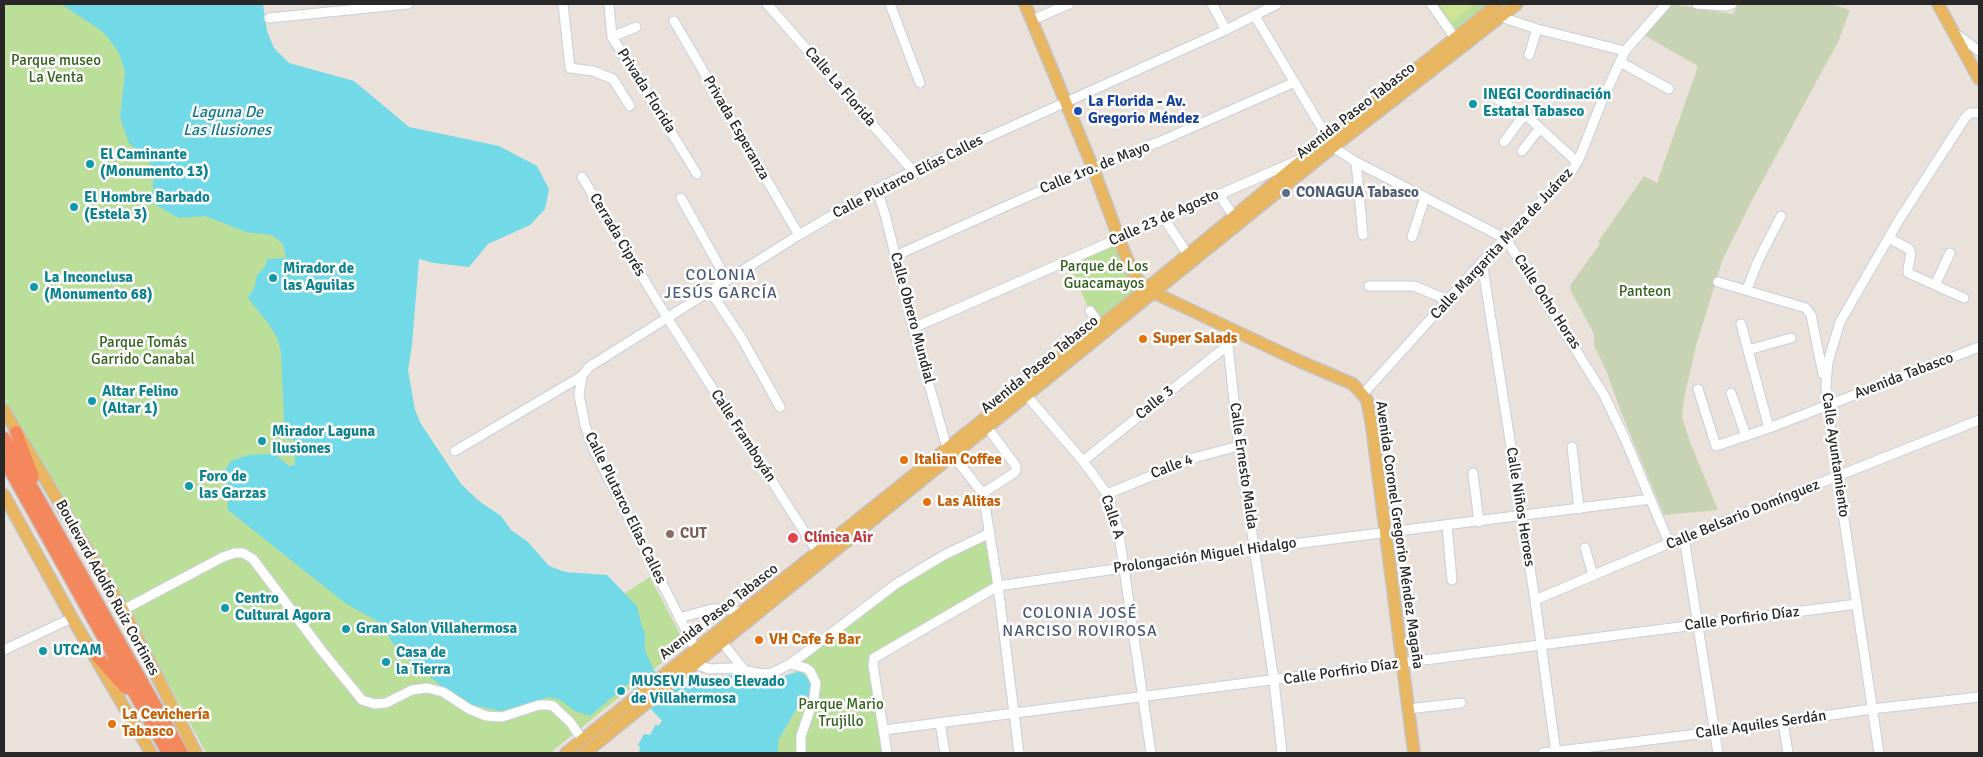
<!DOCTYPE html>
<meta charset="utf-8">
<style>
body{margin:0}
#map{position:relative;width:1983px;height:757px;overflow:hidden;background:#eae1da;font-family:Signika,sans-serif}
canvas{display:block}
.frame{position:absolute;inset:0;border:5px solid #282828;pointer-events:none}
</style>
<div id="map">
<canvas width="1983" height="757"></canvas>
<div class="frame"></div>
</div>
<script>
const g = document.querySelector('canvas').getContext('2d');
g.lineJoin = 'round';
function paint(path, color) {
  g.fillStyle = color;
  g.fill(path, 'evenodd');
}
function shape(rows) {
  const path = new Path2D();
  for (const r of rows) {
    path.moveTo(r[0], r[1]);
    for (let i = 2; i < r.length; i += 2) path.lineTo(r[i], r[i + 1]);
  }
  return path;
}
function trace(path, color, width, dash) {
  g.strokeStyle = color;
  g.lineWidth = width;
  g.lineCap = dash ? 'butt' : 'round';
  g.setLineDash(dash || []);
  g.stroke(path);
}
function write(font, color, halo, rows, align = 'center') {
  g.font = font + ' Signika,sans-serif';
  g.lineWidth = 5;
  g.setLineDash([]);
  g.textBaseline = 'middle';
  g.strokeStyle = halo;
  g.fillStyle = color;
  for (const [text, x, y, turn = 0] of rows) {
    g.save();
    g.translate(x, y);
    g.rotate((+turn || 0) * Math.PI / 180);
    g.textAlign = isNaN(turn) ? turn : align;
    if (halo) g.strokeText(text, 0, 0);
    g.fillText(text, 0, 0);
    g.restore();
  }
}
const green = shape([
 [4,4,84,4,282,224,283,244,287,258,299,465,226,469,227,483,232,493,620,596,650,577,685,644,550,753,206,753,132,616,51,489,4,398],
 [1431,4,1498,4,1455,38],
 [1120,238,1139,295,1100,325,1090,311,1067,261],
 [990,533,998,586,876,656,887,753,778,753,778,741,802,699,795,673,790,664,896,584]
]);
const cemetery = shape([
 [1671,4,1733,14,1738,4,1831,4,1850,10,1838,42,1751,202,1722,261,1696,346,1684,398,1682,417,1690,442,1718,510,1664,515,1623,417,1607,373,1594,345,1594,334,1570,289,1571,284,1600,244,1598,242,1644,176,1657,183,1698,66,1644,35]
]);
const pitch = shape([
 [1440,4,1471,4,1472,6,1452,22]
]);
const water = shape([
 [61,4,263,4,267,31,274,48,289,63,354,81,409,127,499,146,537,166,549,189,545,209,530,225,488,244,469,267,434,263,419,259,412,345,408,370,415,410,421,424,461,484,479,501,501,516,511,530,528,542,549,566,565,572,607,575,637,606,642,627,645,632,645,650,653,669,658,674,692,684,699,680,730,675,769,681,793,673,800,672,805,675,810,682,809,696,802,699,778,741,778,753,639,753,640,747,638,745,644,734,650,735,656,724,658,726,662,721,628,684,590,716,575,711,560,700,549,697,501,711,463,703,406,658,391,641,384,625,345,603,228,510,227,485,225,476,226,469,231,461,248,455,275,454,289,466,295,465,294,440,285,439,281,353,278,339,268,323,248,298,255,286,257,275,265,267,267,259,286,258,283,244,272,235,246,232,205,216,179,218,152,203,154,172,148,160,129,143,120,118,125,72,119,53,106,35,96,27]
]);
const minor = shape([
 [563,4,570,68,593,71,613,79,630,106],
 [609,4,612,37,697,174],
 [767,4,913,171],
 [890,4,920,83],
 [1212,4,1226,30],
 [1431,4,1455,38],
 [1697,4,1726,6,1732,4],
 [1255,16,1333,147,1356,162,1506,239,1604,395,1625,439,1669,543],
 [1501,17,1537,29,1625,51],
 [269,18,408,4],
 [1032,20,1069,4],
 [674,21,799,235],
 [1955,33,1979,51],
 [612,37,636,27],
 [1529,55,1537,29],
 [1620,62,1669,89],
 [1495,98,1529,118,1577,162],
 [1504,142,1524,115],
 [1522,151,1540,128],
 [1356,162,1363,235],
 [582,177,668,319,818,553],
 [877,189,886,218,913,328,947,448,981,491,984,499,998,586,1019,753],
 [1219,194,1234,217],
 [681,198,727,280],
 [1164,218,1188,255],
 [1412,237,1425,197],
 [1889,238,1909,249,1911,253,1908,269,1908,273,1964,298],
 [895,256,1013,203,1093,168,1161,141,1295,82],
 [1482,262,1535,600,1556,753],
 [1718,282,1806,308,1811,315,1823,374],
 [1935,285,1950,253],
 [1369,286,1414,286,1448,300],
 [1747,289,1758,261,1781,216],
 [710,291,741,337,780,407],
 [1090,311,1100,325],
 [1741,324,1769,428],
 [1226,327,1239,446,1274,681,1282,753],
 [913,328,1301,159],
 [1748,350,1791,338],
 [1698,389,1716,446,1769,428,1979,347],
 [1731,393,1746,436],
 [1363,394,1482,262,1573,169,1579,159,1602,101,1625,51,1666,4],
 [1027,396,1083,461,1107,494,1118,528,1151,753],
 [1572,447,1579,509],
 [455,451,582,376],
 [1083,461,1228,345],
 [1473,473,1479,522],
 [983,493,1014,473,1016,470,1016,466,987,427],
 [1107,494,1197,457,1239,446],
 [1447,526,1452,580],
 [1684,537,1718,753],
 [1585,548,1593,575],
 [1535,600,1684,537,1979,420],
 [123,610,223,557,235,553,243,553,253,559,322,651,362,700,375,704,386,703,412,690,427,688,443,692,469,709,486,716,502,717,539,705,548,705,553,706,570,722,582,739],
 [679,618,712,609,728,609,742,613],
 [722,642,745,671],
 [4,650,72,618],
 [696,650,593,448,585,425,579,395,582,376,589,367,799,235,877,189,913,171,1226,30,1277,4],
 [695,664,709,669,731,668,763,674,772,673,790,664,812,648,896,584,944,555,990,533],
 [790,664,806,668,810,671,816,683,814,698,801,736,801,753],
 [1408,709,1461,703],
 [1783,722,1788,753],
 [940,723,945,753],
 [884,730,1857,604],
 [887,753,873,665,874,658,998,586,1254,549,1651,499],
 [1543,753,1714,732,1872,709,1979,697],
 [1879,753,1827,406,1826,384,1828,362,1840,322,1899,220,1965,118,1970,113,1979,113]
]);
const major = shape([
 [1025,4,1093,168,1124,252,1135,276,1146,289,1299,361,1353,384,1367,400,1372,427,1414,753],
 [1938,4,1979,79],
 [4,410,123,610,196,753],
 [4,495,72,618,151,753],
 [566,753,1139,295,1306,157,1498,4],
 [585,753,1333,147,1517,4]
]);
const highway = shape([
 [16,432,33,477],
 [4,438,182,753],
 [4,459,168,753],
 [89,647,126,688]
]);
const markers = [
 [1473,104,5,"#0f9aa8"],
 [1078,111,5,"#1a4fb4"],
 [90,164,5,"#0f9aa8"],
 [1286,193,5,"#5c6f8a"],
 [74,207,5,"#0f9aa8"],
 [273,278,5,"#0f9aa8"],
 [34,287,5,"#0f9aa8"],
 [1143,339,5,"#e8710a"],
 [92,401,5,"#0f9aa8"],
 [262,441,5,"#0f9aa8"],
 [904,460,5,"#e8710a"],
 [189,486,5,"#0f9aa8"],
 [927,502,5,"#e8710a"],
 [670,534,5,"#8d6e63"],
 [793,538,6,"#e0444e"],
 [225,608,5,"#0f9aa8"],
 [346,629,5,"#0f9aa8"],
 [759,640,5,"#e8710a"],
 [43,651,5,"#0f9aa8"],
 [386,662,5,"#0f9aa8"],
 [621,691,5,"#0f9aa8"],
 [112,724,5,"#e8710a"]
];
const parkNames = [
 ["Parque museo",56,61],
 ["La Venta",56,78],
 ["Parque de Los",1104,267],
 ["Guacamayos",1104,284],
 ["Panteon",1645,292],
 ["Parque Tomás",143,343],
 ["Garrido Canabal",143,360],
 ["Parque Mario",841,705],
 ["Trujillo",841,722]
];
const streetNames = [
 ["Calle La Florida",840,87,49],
 ["Privada Florida",646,91,58],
 ["Avenida Paseo Tabasco",1356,111,-38],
 ["Privada Esperanza",736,128,60],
 ["Calle 1ro. de Mayo",1095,168,-22],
 ["Calle Plutarco Elías Calles",908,177,-27],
 ["Calle 23 de Agosto",1164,218,-24],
 ["Cerrada Ciprés",617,235,59],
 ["Calle Margarita Maza de Juárez",1502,244,-47],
 ["Calle Ocho Horas",1547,302,57],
 ["Calle Obrero Mundial",912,318,75],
 ["Avenida Paseo Tabasco",1040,365,-39],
 ["Avenida Tabasco",1904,376,-21],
 ["Calle 3",1155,403,-39],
 ["Calle Framboyán",743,436,57],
 ["Calle Ayuntamiento",1835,455,82],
 ["Calle Ernesto Malda",1243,466,82],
 ["Calle 4",1172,467,-21],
 ["Calle Niños Heroes",1520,507,81],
 ["Calle Plutarco Elías Calles",625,508,64],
 ["Calle Belsario Domínguez",1743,515,-22],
 ["Calle A",1112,517,72],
 ["Avenida Coronel Gregorio Méndez Magaña",1399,535,82],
 ["Prolongación Miguel Hidalgo",1205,556,-8],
 ["Boulevard Adolfo Ruíz Cortines",107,588,61],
 ["Avenida Paseo Tabasco",719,612,-38],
 ["Calle Porfirio Díaz",1742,619,-7],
 ["Calle Porfirio Díaz",1341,672,-8],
 ["Calle Aquiles Serdán",1761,725,-8]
];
const cultureNames = [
 ["INEGI Coordinación",1483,95],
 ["Estatal Tabasco",1483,112],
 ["El Caminante",100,155],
 ["(Monumento 13)",100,172],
 ["El Hombre Barbado",84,198],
 ["(Estela 3)",84,215],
 ["Mirador de",283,269],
 ["las Aguilas",283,286],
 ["La Inconclusa",44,278],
 ["(Monumento 68)",44,295],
 ["Altar Felino",102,392],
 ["(Altar 1)",102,409],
 ["Mirador Laguna",272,432],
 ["Ilusiones",272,449],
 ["Foro de",199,477],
 ["las Garzas",199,494],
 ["Centro",235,599],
 ["Cultural Agora",235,616],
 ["Gran Salon Villahermosa",356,629],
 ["UTCAM",53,651],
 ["Casa de",396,653],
 ["la Tierra",396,670],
 ["MUSEVI Museo Elevado",631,682],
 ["de Villahermosa",631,699]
];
const transitNames = [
 ["La Florida - Av.",1088,102],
 ["Gregorio Méndez",1088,119]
];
const serviceNames = [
 ["CONAGUA Tabasco",1296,193]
];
const foodNames = [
 ["Super Salads",1153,339],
 ["Italian Coffee",914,460],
 ["Las Alitas",937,502],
 ["VH Cafe & Bar",769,640],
 ["La Cevichería",122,715],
 ["Tabasco",122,732]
];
const educationNames = [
 ["CUT",680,534]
];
const healthNames = [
 ["Clínica Air",804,538]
];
const waterNames = [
 ["Laguna De",227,113],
 ["Las Ilusiones",227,131]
];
const neighbourhoodNames = [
 ["COLONIA",721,276],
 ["JESÚS GARCÍA",721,294],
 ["COLONIA JOSÉ",1080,614],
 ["NARCISO ROVIROSA",1080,632]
];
paint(green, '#bbde99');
paint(cemetery, '#c7d3b2');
paint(pitch, '#cfe595');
paint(water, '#72d9e7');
trace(minor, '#c9ced9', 11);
trace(major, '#c3c3c3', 14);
trace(highway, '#c3c3c3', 15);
trace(minor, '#fff', 9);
trace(major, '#e8b561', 11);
trace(highway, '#f4875b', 12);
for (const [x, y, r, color] of markers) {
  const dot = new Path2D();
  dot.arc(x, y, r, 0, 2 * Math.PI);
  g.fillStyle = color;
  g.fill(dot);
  trace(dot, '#fff', 2);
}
write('15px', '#35601d', '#fff', parkNames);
write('15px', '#282828', '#fff', streetNames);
write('bold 15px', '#0d838f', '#fff', cultureNames, 'left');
write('bold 15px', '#164399', '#fff', transitNames, 'left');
write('bold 15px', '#4e5e75', '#fff', serviceNames, 'left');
write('bold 15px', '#c56008', '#fff', foodNames, 'left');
write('bold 15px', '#785e54', '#fff', educationNames, 'left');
write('bold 15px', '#be3a42', '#fff', healthNames, 'left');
write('italic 16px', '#157790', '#fff', waterNames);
g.letterSpacing = '1px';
write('16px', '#4b5976', '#fff', neighbourhoodNames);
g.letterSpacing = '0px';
</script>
